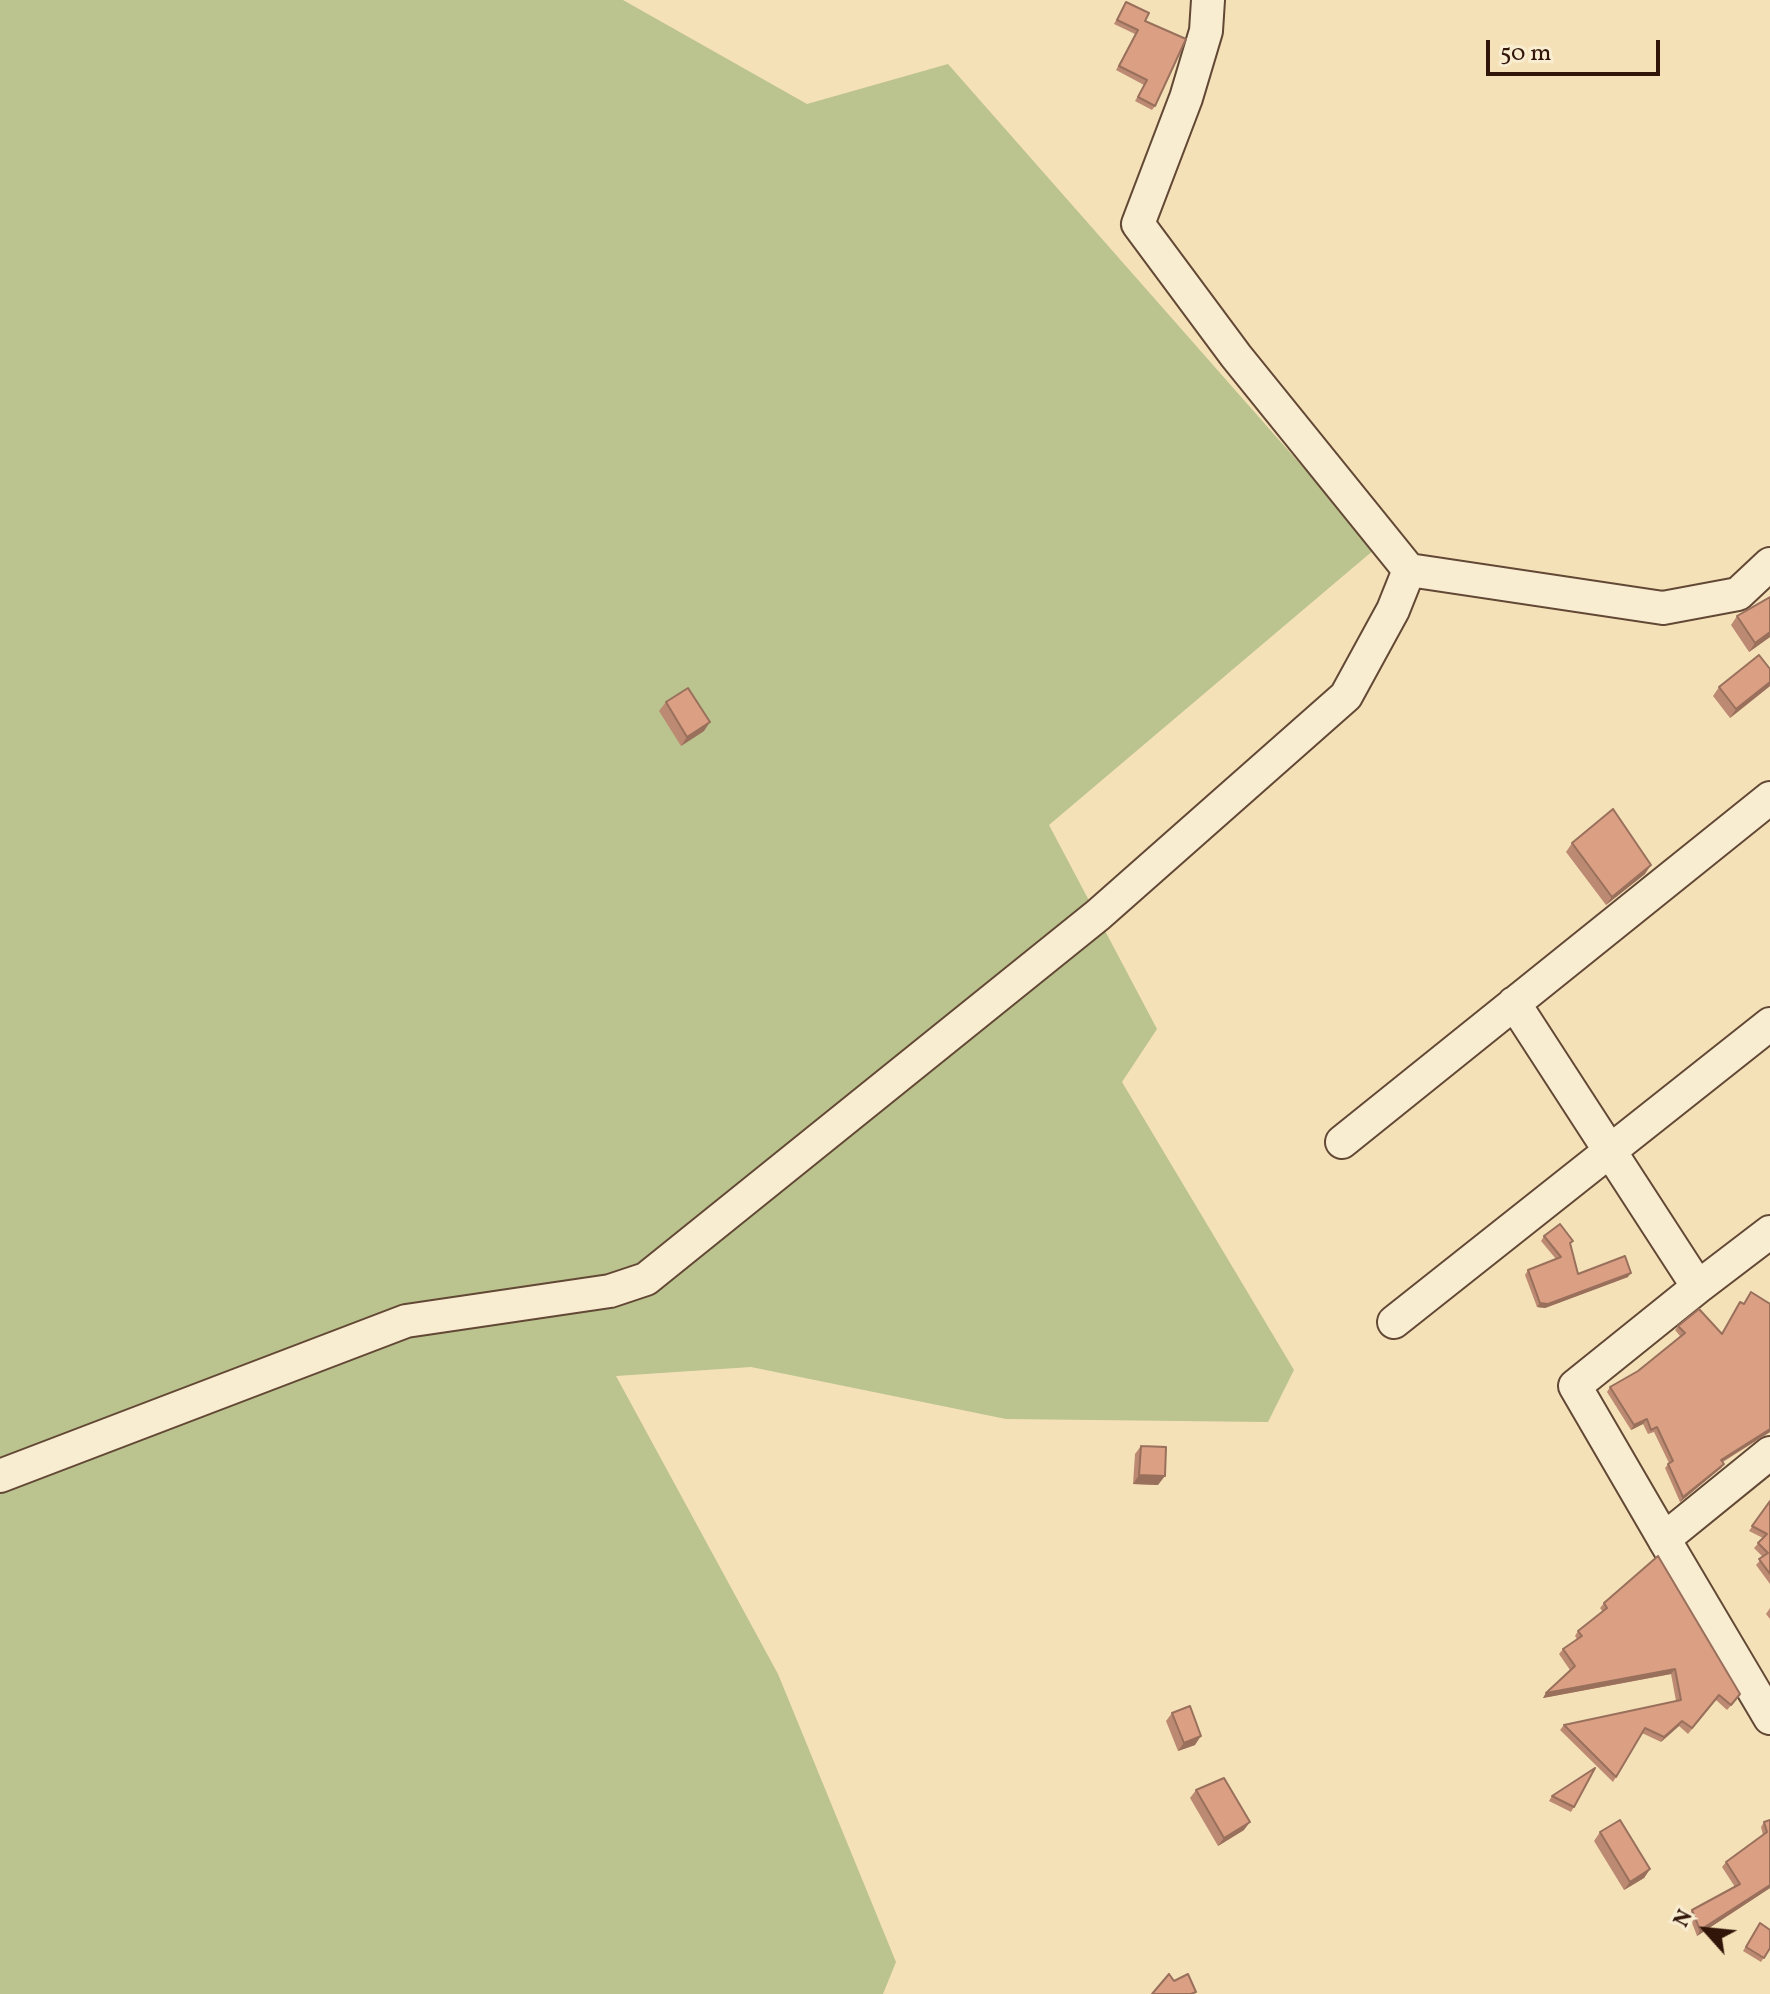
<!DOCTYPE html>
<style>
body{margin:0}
#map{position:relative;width:1770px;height:1994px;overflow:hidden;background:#f5e1b8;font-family:Vollkorn,serif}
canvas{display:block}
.north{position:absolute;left:1666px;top:1890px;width:80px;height:80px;-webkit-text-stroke:6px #f8ecd1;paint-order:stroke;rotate:297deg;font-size:22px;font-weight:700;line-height:32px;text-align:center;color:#311509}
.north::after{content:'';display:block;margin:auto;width:28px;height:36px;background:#311509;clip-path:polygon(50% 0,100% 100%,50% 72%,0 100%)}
.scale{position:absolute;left:1486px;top:40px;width:174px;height:36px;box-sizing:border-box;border:4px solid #311509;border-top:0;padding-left:10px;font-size:24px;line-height:28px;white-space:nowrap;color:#311509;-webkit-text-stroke:6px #f8ecd1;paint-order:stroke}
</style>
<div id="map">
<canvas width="1770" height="1994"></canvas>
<div class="north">N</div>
<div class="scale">50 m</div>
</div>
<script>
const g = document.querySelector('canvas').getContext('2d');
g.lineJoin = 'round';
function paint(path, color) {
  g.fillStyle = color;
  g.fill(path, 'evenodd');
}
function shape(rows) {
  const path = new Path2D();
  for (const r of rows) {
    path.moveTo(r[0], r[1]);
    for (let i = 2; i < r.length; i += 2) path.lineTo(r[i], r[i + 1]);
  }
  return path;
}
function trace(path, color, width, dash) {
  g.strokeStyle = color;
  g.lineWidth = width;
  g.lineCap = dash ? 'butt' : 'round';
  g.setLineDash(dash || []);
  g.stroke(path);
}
const green = shape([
 [0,0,623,0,807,104,948,64,1375,549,1049,825,1157,1029,1122,1082,1294,1370,1268,1422,1006,1419,751,1367,616,1376,778,1674,896,1962,883,1994,0,1994]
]);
const minor = shape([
 [1208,0,1206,31,1186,98,1138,224,1236,356,1409,570,1663,608,1738,594,1770,564],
 [1514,1003,1698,1287,1770,1232],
 [1342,1142,1770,798],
 [1394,1322,1770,1024],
 [1770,1453,1664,1539,1770,1718],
 [0,1476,406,1321,610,1291,646,1279,1098,915,1346,696,1393,610,1409,570],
 [1664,1539,1575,1386,1698,1287]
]);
const wall = shape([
 [1126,2,1145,21,1155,106,1152,110,1135,101,1144,85,1116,70,1135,34,1114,24],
 [1737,616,1770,637,1749,652,1731,625],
 [1770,669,1770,686,1730,718,1713,696,1719,687],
 [666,702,704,731,681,746,659,711],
 [1572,843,1645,874,1606,905,1566,852],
 [1544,1236,1571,1245,1578,1274,1628,1277,1545,1308,1537,1307,1525,1275,1528,1270,1556,1259,1541,1241],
 [1743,1304,1770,1304,1770,1432,1723,1462,1724,1464,1721,1468,1680,1502,1665,1468,1669,1463,1654,1432,1648,1434,1643,1424,1631,1430,1607,1392,1610,1387,1638,1371,1680,1336,1675,1330,1678,1326,1721,1334],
 [1141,1446,1158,1485,1133,1484,1135,1454],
 [1770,1501,1770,1584,1756,1565,1763,1557,1754,1548,1763,1538,1749,1531],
 [1604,1603,1737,1699,1727,1710,1716,1700,1688,1734,1679,1726,1661,1742,1642,1733,1613,1782,1560,1730,1564,1725,1676,1701,1671,1674,1543,1698,1546,1693,1570,1670,1559,1654,1563,1649,1577,1639,1575,1636,1578,1631,1603,1612,1600,1608],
 [1770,1608,1770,1619,1766,1614],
 [1172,1713,1195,1745,1178,1751,1166,1721],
 [1196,1790,1244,1830,1218,1846,1190,1798],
 [1552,1796,1574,1807,1571,1812,1549,1801],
 [1770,1820,1770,1888,1697,1936,1689,1915,1692,1910,1735,1887,1722,1867,1726,1862,1763,1835,1761,1827,1764,1822],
 [1600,1832,1650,1869,1644,1878,1624,1890,1594,1841],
 [1757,1927,1770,1948,1761,1962,1743,1951]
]);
const shadedWall = shape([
 [1770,632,1770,637,1749,652,1755,643],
 [1770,682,1770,686,1730,718,1736,709],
 [710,722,704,731,681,746,687,737],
 [1651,865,1645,874,1606,905,1612,897],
 [1631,1273,1628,1277,1545,1308,1537,1307,1540,1303],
 [1647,1419,1643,1424,1631,1430,1634,1425],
 [1770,1429,1770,1432,1718,1464,1721,1460],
 [1724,1464,1721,1468,1680,1502,1683,1497],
 [1139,1475,1165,1476,1158,1485,1133,1484],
 [1675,1669,1671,1674,1543,1698,1546,1693],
 [1682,1721,1679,1726,1661,1742,1664,1737],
 [1201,1736,1195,1745,1178,1751,1184,1743],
 [1250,1822,1244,1830,1218,1846,1224,1838],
 [1650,1869,1644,1878,1624,1890,1630,1882],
 [1770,1885,1770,1888,1697,1936,1700,1930]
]);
const building = shape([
 [1126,2,1149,13,1145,21,1186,39,1155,106,1138,97,1147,80,1119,66,1138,30,1117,20,1126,2],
 [1770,597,1770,632,1755,643,1737,616,1770,597],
 [1759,655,1770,669,1770,682,1736,709,1719,687,1759,655],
 [688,688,710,722,687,737,666,702,688,688],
 [1613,809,1651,865,1612,897,1572,843,1613,809],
 [1560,1224,1573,1241,1570,1243,1578,1274,1625,1256,1631,1273,1548,1304,1540,1303,1528,1270,1561,1257,1544,1236,1560,1224],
 [1751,1292,1770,1304,1770,1429,1721,1460,1724,1464,1683,1497,1668,1464,1673,1461,1657,1427,1651,1430,1647,1419,1634,1425,1610,1387,1638,1371,1685,1333,1678,1326,1699,1309,1722,1334,1740,1302,1744,1304,1751,1292],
 [1141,1446,1166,1447,1165,1476,1139,1475,1141,1446],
 [1770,1501,1770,1574,1759,1559,1768,1553,1758,1543,1767,1534,1752,1526,1770,1501],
 [1658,1556,1740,1694,1731,1705,1719,1695,1692,1728,1682,1721,1664,1737,1645,1728,1616,1777,1564,1725,1681,1700,1675,1669,1546,1693,1575,1666,1563,1649,1582,1636,1578,1631,1607,1608,1604,1603,1658,1556],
 [1190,1706,1201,1736,1184,1743,1172,1713,1190,1706],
 [1595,1768,1574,1807,1552,1796,1595,1768],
 [1224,1778,1250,1822,1224,1838,1196,1790,1224,1778],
 [1620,1820,1650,1869,1630,1882,1600,1832,1620,1820],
 [1770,1820,1770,1885,1700,1930,1692,1910,1740,1884,1726,1862,1767,1832,1764,1822,1770,1820],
 [1760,1923,1770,1930,1770,1948,1764,1958,1746,1947,1760,1923],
 [1169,1974,1174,1981,1188,1974,1196,1992,1191,1994,1152,1994,1169,1974]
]);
paint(green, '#bbc38f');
trace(minor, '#624835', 36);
trace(minor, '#f8ecd1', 32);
paint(wall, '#bc8a72');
paint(shadedWall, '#99705c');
paint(building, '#dba084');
trace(building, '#99705c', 2);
</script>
